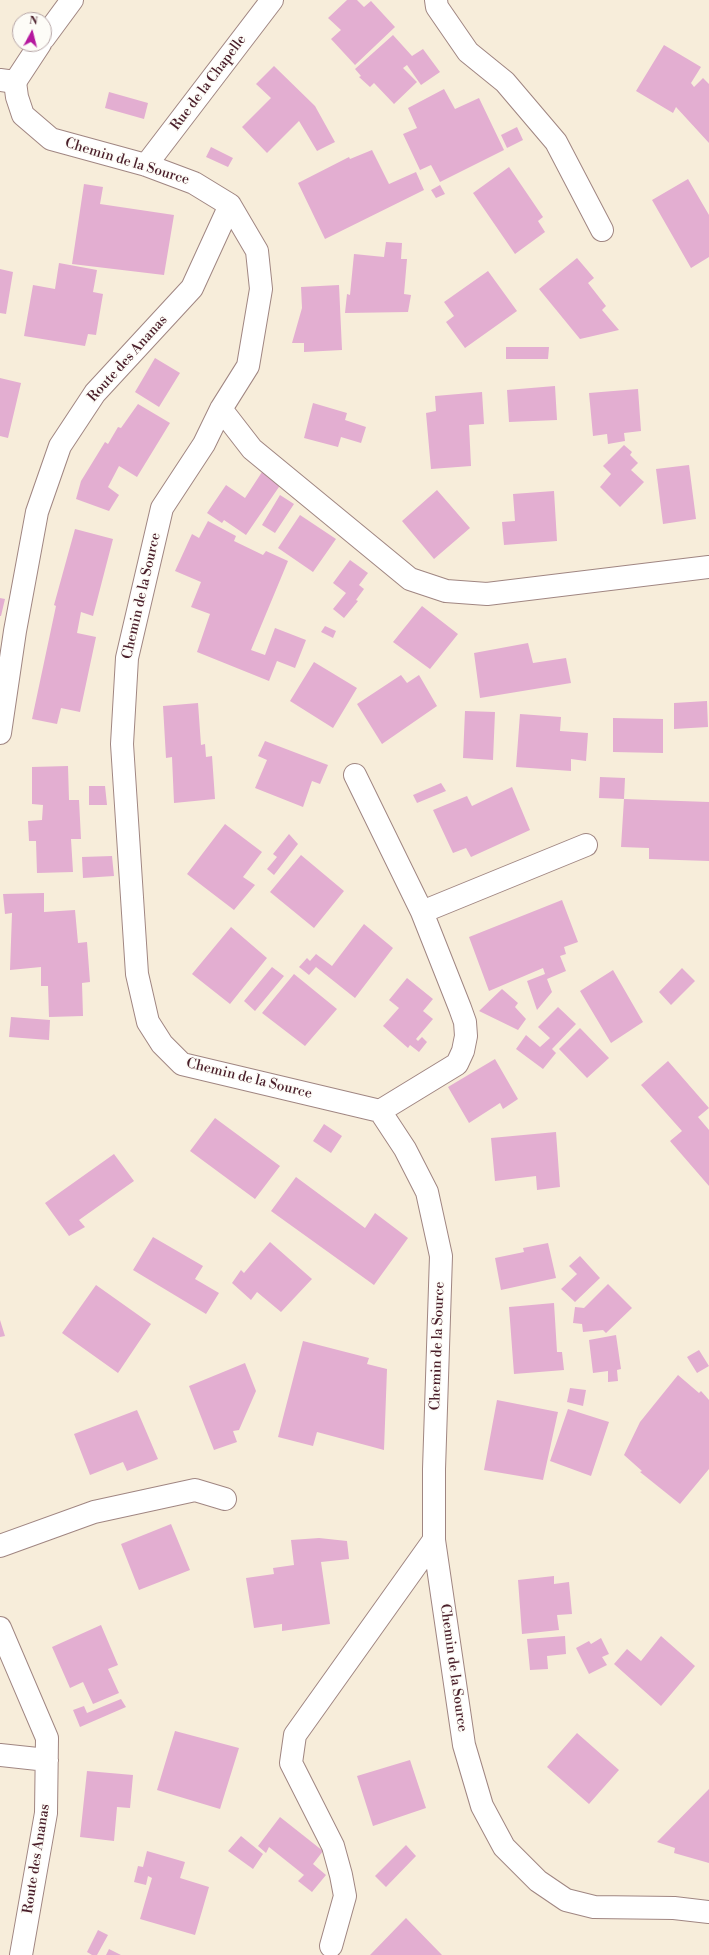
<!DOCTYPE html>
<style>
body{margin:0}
#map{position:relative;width:709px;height:1955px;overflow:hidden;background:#f7edda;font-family:"Libre Bodoni",serif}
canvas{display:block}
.north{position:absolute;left:12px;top:12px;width:40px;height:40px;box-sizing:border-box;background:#fdfcf7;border:1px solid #b5a4a5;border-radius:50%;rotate:7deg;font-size:11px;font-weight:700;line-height:16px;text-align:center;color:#4a1f2b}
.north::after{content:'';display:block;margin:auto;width:14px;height:18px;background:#b5179e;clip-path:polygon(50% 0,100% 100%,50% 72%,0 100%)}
</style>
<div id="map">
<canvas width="709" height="1955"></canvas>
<div class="north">N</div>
</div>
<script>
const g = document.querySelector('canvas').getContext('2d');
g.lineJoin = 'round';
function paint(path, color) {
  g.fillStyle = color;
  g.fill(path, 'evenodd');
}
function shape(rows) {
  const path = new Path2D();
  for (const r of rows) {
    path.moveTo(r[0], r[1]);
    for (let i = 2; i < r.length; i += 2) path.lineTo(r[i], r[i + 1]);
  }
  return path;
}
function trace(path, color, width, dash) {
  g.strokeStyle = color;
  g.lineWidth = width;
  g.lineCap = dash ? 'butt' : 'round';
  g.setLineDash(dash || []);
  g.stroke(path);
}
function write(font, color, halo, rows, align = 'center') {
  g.font = font + ' "Libre Bodoni",serif';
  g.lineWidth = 3;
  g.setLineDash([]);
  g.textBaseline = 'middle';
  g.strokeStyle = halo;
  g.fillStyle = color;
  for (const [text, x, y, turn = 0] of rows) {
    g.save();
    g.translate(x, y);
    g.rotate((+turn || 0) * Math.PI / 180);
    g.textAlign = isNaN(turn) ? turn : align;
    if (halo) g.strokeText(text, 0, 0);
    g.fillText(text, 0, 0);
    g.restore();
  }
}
const building = shape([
 [347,0,357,0,364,7,371,1,395,27,355,65,331,39,341,30,328,18],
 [393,35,412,56,423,49,440,72,421,85,407,65,403,68,417,82,394,104,374,83,370,87,359,77,361,76,355,69],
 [664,45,701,67,691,83,694,87,703,78,709,84,709,143,676,107,673,113,636,91],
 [274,66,315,106,335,142,317,151,299,121,267,153,242,127,271,98,256,84],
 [444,89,455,109,479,98,504,150,440,182,431,165,420,170,403,134,417,128,408,108],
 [109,92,148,103,144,119,105,108],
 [517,127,523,140,507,148,501,135],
 [211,147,233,158,228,167,206,157],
 [372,150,389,184,416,172,424,190,325,239,298,183,349,157,350,159],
 [509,167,543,217,538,221,545,232,515,254,473,193],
 [688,179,709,215,709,257,691,268,652,200],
 [84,184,103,187,100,204,174,215,164,275,72,264],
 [440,185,445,194,436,198,431,190],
 [386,242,402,243,401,259,407,259,404,294,411,295,408,312,345,313,347,294,350,295,354,254,384,257],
 [577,258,594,278,588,283,606,306,602,310,619,330,580,339,539,289],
 [59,263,97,270,93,292,103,294,96,335,88,334,85,346,24,336,33,285,55,289],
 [0,269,13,272,6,314,0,313],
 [488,271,517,311,465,348,446,322,454,316,444,302],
 [339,285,342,350,304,352,304,343,292,343,302,308,301,287],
 [506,347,549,347,548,359,506,359],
 [155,358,180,373,159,407,135,392],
 [0,378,21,383,8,438,0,436],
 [555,386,557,420,509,422,507,390],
 [638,389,641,431,624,433,625,441,608,444,607,434,593,436,589,393],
 [482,392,484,424,469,425,471,466,431,469,426,413,436,411,435,396],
 [313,403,347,413,345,420,366,427,361,443,341,437,338,447,304,438],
 [138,404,170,423,137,477,119,466,108,487,119,495,109,511,76,499,81,481,105,442,108,444,118,427,121,428],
 [624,445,632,452,630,455,638,463,631,470,644,482,620,507,600,487,611,474,603,466],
 [689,465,696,519,663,524,656,469],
 [262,472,281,484,246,535,224,520,222,523,207,513,226,485,245,498],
 [437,490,470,528,434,559,402,521],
 [554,491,557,541,504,545,502,522,515,521,513,494],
 [280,495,294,504,275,533,262,525],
 [300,515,336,539,313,572,278,548],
 [208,521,236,536,234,541,263,555,266,551,288,561,251,650,265,655,275,628,306,640,295,668,277,661,269,681,197,652,210,614,191,607,201,582,175,571,192,534,199,538],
 [75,529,113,539,93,616,81,612,77,633,96,637,80,712,61,708,57,724,32,719,56,606,54,605],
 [350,560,368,573,359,585,364,589,356,600,358,601,344,618,333,609,346,593,333,583],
 [0,598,5,599,1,616,0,616],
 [422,606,458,634,430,669,393,642],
 [325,626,336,631,333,638,321,632],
 [528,643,533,663,566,658,571,683,480,698,474,653],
 [314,662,357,688,333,728,290,701],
 [401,675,407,683,419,675,437,706,382,744,357,704],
 [707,701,708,727,674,729,674,703],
 [198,703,201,745,205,744,206,757,212,756,215,799,174,803,172,757,166,758,163,706],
 [465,711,495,712,493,760,463,758],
 [520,714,561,717,560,731,588,733,586,761,571,759,571,771,516,767],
 [613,718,663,719,663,753,613,752],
 [265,741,328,765,320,784,312,781,303,807,255,788,267,760,258,756],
 [68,766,69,800,79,800,81,839,71,839,73,872,37,873,36,841,29,841,28,821,42,820,43,805,32,804,32,767],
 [600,777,625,778,624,799,599,798],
 [441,783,446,791,417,803,413,795],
 [89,786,105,786,107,805,89,805],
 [512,787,530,830,471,857,466,848,453,853,433,810,467,796,472,806],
 [624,799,709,802,709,861,649,859,649,848,621,847],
 [225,824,262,852,243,877,255,885,234,910,187,874],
 [289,834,298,844,274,875,267,869,277,857,273,854],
 [301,855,344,891,314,928,270,892],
 [112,856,114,876,83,878,82,857],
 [44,893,44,912,75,910,78,943,87,942,90,982,82,983,83,1016,49,1017,48,986,41,986,41,967,10,970,12,913,5,914,3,894],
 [562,900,578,942,564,947,566,954,560,956,566,971,547,979,552,992,537,1010,527,981,545,974,543,968,489,991,469,937],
 [364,924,393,948,355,998,316,967,309,975,299,967,307,958,310,961,316,954,332,966],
 [231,927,267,958,230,1004,192,974],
 [272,967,284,976,255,1011,244,1001],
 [682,968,695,981,671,1005,659,992],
 [613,970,643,1022,611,1043,580,991],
 [294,974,337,1009,305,1046,262,1013],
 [407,978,433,999,423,1011,433,1019,416,1039,418,1041,422,1037,427,1042,419,1052,410,1045,408,1048,383,1026,399,1008,389,1000],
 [502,989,518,1003,515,1007,526,1019,518,1030,479,1011],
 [558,1007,576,1024,552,1049,556,1053,543,1069,516,1049,526,1035,540,1047,550,1038,538,1027],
 [11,1017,50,1020,49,1040,9,1037],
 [580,1028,609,1058,587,1078,559,1049],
 [495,1059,518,1099,503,1109,500,1103,469,1123,448,1087],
 [668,1061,709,1108,698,1117,709,1130,709,1186,670,1141,682,1131,641,1085],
 [215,1118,280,1166,255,1199,190,1151],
 [324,1124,342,1136,331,1153,313,1141],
 [556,1132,560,1187,537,1190,536,1176,495,1181,491,1138],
 [114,1154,134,1181,79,1220,85,1227,69,1236,45,1203],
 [296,1177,365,1228,375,1213,408,1238,374,1285,271,1211],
 [153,1237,203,1266,195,1279,219,1293,206,1314,133,1270],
 [270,1242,312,1279,281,1312,257,1292,251,1300,232,1283,241,1270,244,1273],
 [548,1243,556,1278,501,1290,495,1258,524,1252,523,1248],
 [580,1256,600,1278,575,1302,561,1289,577,1274,569,1266],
 [608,1284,632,1308,606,1333,603,1330,583,1332,582,1324,573,1323,575,1307,584,1308],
 [96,1285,151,1324,118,1373,62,1333],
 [554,1303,557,1352,562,1352,564,1370,514,1374,509,1307],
 [0,1320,5,1336,0,1337],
 [616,1335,621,1369,617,1370,618,1381,608,1382,608,1371,593,1373,589,1340],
 [303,1341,369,1358,367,1364,387,1369,384,1450,317,1432,313,1446,278,1437],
 [699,1350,709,1366,697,1373,687,1357],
 [245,1363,256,1391,239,1430,233,1431,237,1442,214,1450,189,1386],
 [678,1375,699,1393,701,1391,709,1400,709,1469,680,1504,640,1472,642,1471,624,1455,640,1422],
 [570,1388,586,1390,583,1406,567,1402],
 [497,1400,558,1412,543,1480,484,1470],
 [568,1409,609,1422,591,1476,550,1461],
 [137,1410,158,1459,127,1471,123,1462,90,1475,74,1434],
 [171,1524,190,1570,139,1590,121,1544],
 [319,1538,347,1541,349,1559,321,1562,330,1624,282,1631,282,1624,254,1628,246,1578,274,1574,273,1568,294,1565,291,1540],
 [554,1576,554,1584,569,1582,572,1614,557,1615,559,1630,522,1634,518,1580],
 [101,1625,118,1665,108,1669,119,1693,93,1704,83,1682,70,1688,52,1647],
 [565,1636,566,1654,547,1656,548,1669,530,1670,527,1639],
 [661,1636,695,1666,661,1706,614,1664,627,1649,641,1661],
 [601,1638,609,1654,602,1657,607,1665,589,1674,576,1648,589,1641,591,1644],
 [121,1699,126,1707,80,1727,73,1710,84,1706,87,1713],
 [175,1731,239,1748,220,1809,157,1790],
 [577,1733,619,1770,589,1804,547,1767],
 [410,1760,426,1808,373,1826,357,1776],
 [87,1771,133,1775,130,1808,117,1807,114,1841,80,1837],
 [709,1789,709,1863,674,1853,675,1848,657,1842],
 [280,1817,323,1851,313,1864,326,1875,312,1892,298,1881,304,1875,269,1847,266,1853,258,1846],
 [241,1836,263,1854,253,1869,228,1851],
 [406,1845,416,1856,386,1887,375,1876],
 [147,1851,185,1862,180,1878,209,1887,195,1935,140,1919,152,1878,148,1876,146,1885,134,1882,138,1866,143,1867],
 [406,1918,442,1955,370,1955,402,1922],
 [98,1930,108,1935,97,1955,92,1955,87,1952],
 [109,1949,121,1955,106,1955]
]);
const street = shape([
 [436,0,437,7,468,52,505,82,556,142,602,230],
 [15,82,17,97,23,115,51,139,146,165,194,183,230,205,257,251,261,289,248,366,221,409,204,444,162,508,127,658,122,744,137,974,148,1022,162,1044,182,1064,380,1111,405,1149,427,1192,441,1256,434,1469,434,1540,464,1745,482,1806,504,1847,538,1881,566,1900,594,1907,674,1908,709,1912],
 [146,165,272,0],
 [221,409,252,449,410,579,446,591,487,594,709,567],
 [0,733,15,631,37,512,60,446,95,393,192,288,230,205],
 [355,775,422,912,460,1008,465,1022,466,1036,463,1051,457,1064,380,1111],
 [422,912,586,845],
 [0,1546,94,1512,195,1490,225,1499],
 [0,1628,47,1738,46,1813,21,1955],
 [0,1755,47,1760],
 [331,1946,345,1896,341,1875,333,1846,291,1763,295,1735,434,1540]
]);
const secondary = shape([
 [44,38,72,0],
 [0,80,15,82,40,44]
]);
const streetNames = [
 ["Rue de la Chapelle",209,83,-53],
 ["Chemin de la Source",127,162,17],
 ["Route des Ananas",128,359,-48],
 ["Chemin de la Source",142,596,-77],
 ["Chemin de la Source",249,1079,14],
 ["Chemin de la Source",438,1346,-88],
 ["Chemin de la Source",453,1668,82],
 ["Route des Ananas",37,1859,-81]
];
paint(building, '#e3aed1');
trace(street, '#a08682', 24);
trace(secondary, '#a08682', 24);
trace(street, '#fff', 22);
trace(secondary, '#fff', 22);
write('14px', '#4a1f2b', '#fdfcf7', streetNames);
</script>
